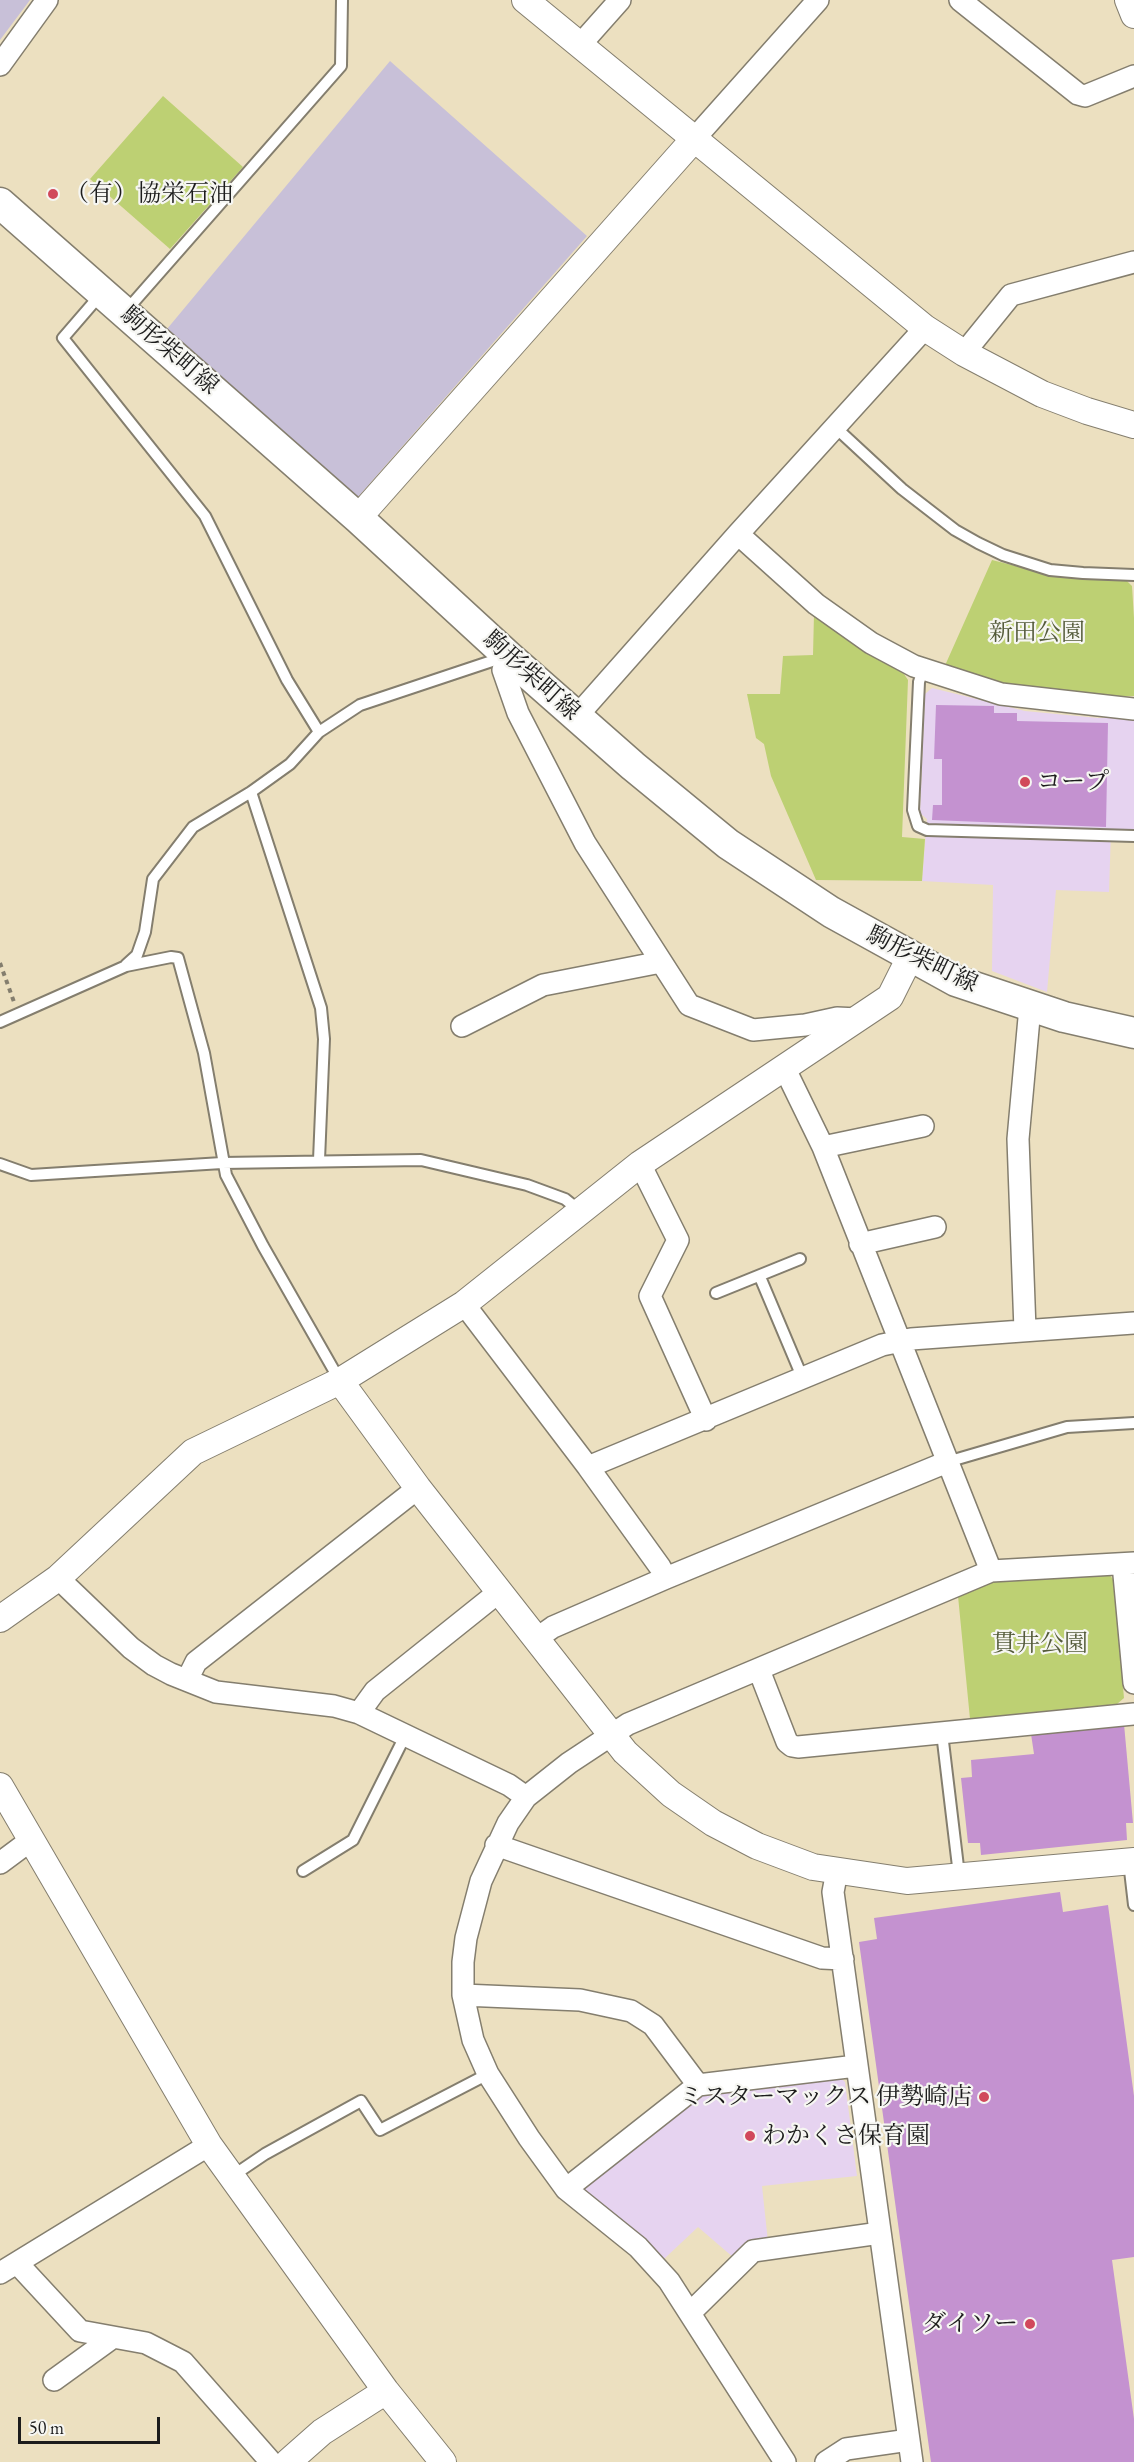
<!DOCTYPE html>
<meta charset="utf-8">
<style>
body{margin:0}
#map{position:relative;width:1134px;height:2462px;overflow:hidden;background:#ece0c0;font-family:"EB Garamond",serif}
canvas{display:block}
.scale{position:absolute;left:18px;top:2417px;width:142px;height:27px;box-sizing:border-box;border:3px solid #1c1c1c;border-top:0;padding-left:8px;font-size:18px;line-height:21px;white-space:nowrap;color:#1c1c1c;-webkit-text-stroke:4px #f6f6f2;paint-order:stroke}
</style>
<div id="map">
<canvas width="1134" height="2462"></canvas>
<div class="scale">50 m</div>
</div>
<script>
const g = document.querySelector('canvas').getContext('2d');
g.lineJoin = 'round';
function paint(path, color) {
  g.fillStyle = color;
  g.fill(path, 'evenodd');
}
function shape(rows) {
  const path = new Path2D();
  for (const r of rows) {
    path.moveTo(r[0], r[1]);
    for (let i = 2; i < r.length; i += 2) path.lineTo(r[i], r[i + 1]);
  }
  return path;
}
function trace(path, color, width, dash) {
  g.strokeStyle = color;
  g.lineWidth = width;
  g.lineCap = dash ? 'butt' : 'round';
  g.setLineDash(dash || []);
  g.stroke(path);
}
function write(font, color, halo, rows, align = 'center') {
  g.font = font + ' "EB Garamond","Noto Serif JP",serif';
  g.lineWidth = 4.5;
  g.setLineDash([]);
  g.textBaseline = 'middle';
  g.strokeStyle = halo;
  g.fillStyle = color;
  for (const [text, x, y, turn = 0] of rows) {
    g.save();
    g.translate(x, y);
    g.rotate((+turn || 0) * Math.PI / 180);
    g.textAlign = isNaN(turn) ? turn : align;
    if (halo) g.strokeText(text, 0, 0);
    g.fillText(text, 0, 0);
    g.restore();
  }
}
const built = shape([
 [932,688,1025,711,1098,718,1134,717,1134,830,1111,830,1109,892,1056,890,1047,992,992,971,993,885,922,881,927,819,920,813,925,694],
 [839,2076,845,2082,857,2176,762,2186,768,2242,734,2258,698,2227,664,2259,584,2190,584,2184,701,2095]
]);
const industrial = shape([
 [0,0,30,0,0,40],
 [390,61,587,236,357,498,167,329]
]);
const green = shape([
 [163,96,243,167,170,249,90,179],
 [992,560,1055,576,1127,581,1132,586,1134,618,1134,696,1083,697,1029,693,943,670],
 [814,614,854,644,904,674,908,680,902,837,925,839,922,881,816,880,771,776,764,744,756,738,747,694,780,694,783,656,813,655],
 [1106,1571,1113,1579,1124,1698,1117,1704,970,1719,958,1596,995,1579]
]);
const building = shape([
 [936,705,994,706,994,713,1017,713,1017,721,1108,723,1106,827,932,820,933,805,942,805,942,759,934,759],
 [1124,1724,1133,1823,1126,1823,1127,1840,981,1855,980,1843,968,1843,961,1778,972,1777,971,1760,1034,1754,1031,1734],
 [1060,1892,1063,1912,1108,1905,1134,2096,1134,2257,1112,2260,1134,2419,1134,2462,931,2462,859,1942,877,1939,874,1918]
]);
const path = shape([
 [0,963,14,1002]
]);
const service = shape([
 [101,294,63,338,205,516,287,680,319,732],
 [125,312,341,66,342,0],
 [835,427,902,489,955,530,978,543,1003,555,1050,570,1083,573,1134,575],
 [923,669,919,682,913,810,918,826,927,830,1134,836],
 [251,792,321,1008,324,1039,319,1160],
 [126,965,137,955,145,932,153,879,193,827,251,792,290,764,319,732,360,705,504,657],
 [0,1022,126,966,171,957,178,958,204,1053,226,1175,263,1246,340,1381],
 [0,1164,31,1175,222,1163,421,1160,527,1185,565,1199,580,1211],
 [760,1277,803,1379],
 [716,1293,800,1259],
 [947,1462,1067,1427,1134,1423],
 [942,1733,959,1875],
 [1129,1862,1134,1905],
 [303,1871,353,1840,405,1736],
 [231,2177,265,2154,361,2101,380,2130,488,2074]
]);
const minor = shape([
 [960,0,1078,94,1085,96,1134,76],
 [580,45,620,0],
 [0,65,47,0],
 [695,138,818,0],
 [964,353,1011,295,1134,262],
 [738,534,816,604,871,643,914,666,1001,694,1134,709],
 [508,656,503,670,518,713,585,843,689,1005,753,1030,805,1025,837,1018,858,1019],
 [577,716,738,534,925,328],
 [462,1026,543,985,661,962],
 [784,1067,823,1147,991,1571],
 [823,1147,923,1126],
 [640,1164,678,1240,650,1296,706,1420],
 [860,1244,935,1227],
 [464,1304,588,1467,660,1567,666,1578],
 [1025,1330,1018,1139,1030,1007],
 [588,1467,882,1345,911,1339,1134,1323],
 [1123,1564,1134,1683],
 [58,1578,131,1648,154,1665,171,1674,216,1692,334,1706,359,1713,509,1785,526,1797],
 [536,1639,553,1627,666,1578,947,1462],
 [759,1670,787,1742,792,1746,798,1747,1134,1714],
 [187,1680,196,1662,418,1488],
 [359,1713,375,1691,500,1591],
 [496,1845,822,1958,843,1959],
 [0,1863,31,1840],
 [837,1871,833,1892,912,2462],
 [463,1995,580,2000,631,2011,653,2025,698,2085,856,2066],
 [566,2189,698,2085],
 [17,2263,80,2331,146,2343,183,2362,271,2462],
 [0,2273,209,2145],
 [690,2313,753,2251,880,2233],
 [54,2380,112,2338],
 [785,2462,669,2281,638,2247,566,2189,529,2138,488,2074,473,2040,463,1995,463,1962,466,1938,481,1881,508,1823,526,1797,569,1763,628,1724,991,1571,1134,1563],
 [826,2462,846,2449,909,2440]
]);
const tertiary = shape([
 [525,0,925,328,964,353,1042,394,1087,411,1134,425],
 [1128,0,1134,15],
 [358,518,695,138],
 [340,1381,418,1488,625,1752,671,1794,713,1823,757,1846,813,1867,907,1881,1134,1861],
 [0,1619,58,1578,193,1452,340,1381,464,1304,640,1164,890,997,910,957],
 [0,1786,209,2145,386,2391,443,2462],
 [288,2462,322,2432,386,2391]
]);
const secondary = shape([
 [0,203,358,518,508,656,633,766,728,844,831,912,956,981,1064,1017,1134,1033]
]);
const markers = [
 [53,194,6,"#d1495b"],
 [1025,782,6,"#d1495b"],
 [984,2097,6,"#d1495b"],
 [750,2136,6,"#d1495b"],
 [1030,2324,6,"#d1495b"]
];
const poiNames = [
 ["（有）協栄石油",65,194],
 ["コープ",1037,782],
 ["ミスターマックス 伊勢崎店",972,2097,"right"],
 ["わかくさ保育園",762,2136],
 ["ダイソー",1018,2324,"right"]
];
const streetNames = [
 ["駒形柴町線",169,351,41],
 ["駒形柴町線",531,676,42],
 ["駒形柴町線",922,960,26]
];
const parkNames = [
 ["新田公園",1037,633],
 ["貫井公園",1040,1644]
];
paint(built, '#e6d3f0');
paint(industrial, '#c8c0d8');
paint(green, '#bdd073');
paint(building, '#c492d0');
trace(service, '#847e6e', 14);
trace(minor, '#847e6e', 24);
trace(tertiary, '#847e6e', 28);
trace(secondary, '#847e6e', 33);
trace(path, '#847e6e', 4, [4.5, 4.5]);
trace(service, '#fff', 10);
trace(minor, '#fff', 21);
trace(tertiary, '#fff', 26);
trace(secondary, '#fff', 30);
for (const [x, y, r, color] of markers) {
  const dot = new Path2D();
  dot.arc(x, y, r, 0, 2 * Math.PI);
  g.fillStyle = color;
  g.fill(dot);
  trace(dot, '#f6f6f2', 2);
}
write('24px', '#1c1c1c', '#f6f6f2', poiNames, 'left');
write('24px', '#1c1c1c', '#f6f6f2', streetNames);
write('24px', '#545b3a', '#f6f6f2', parkNames);
</script>
